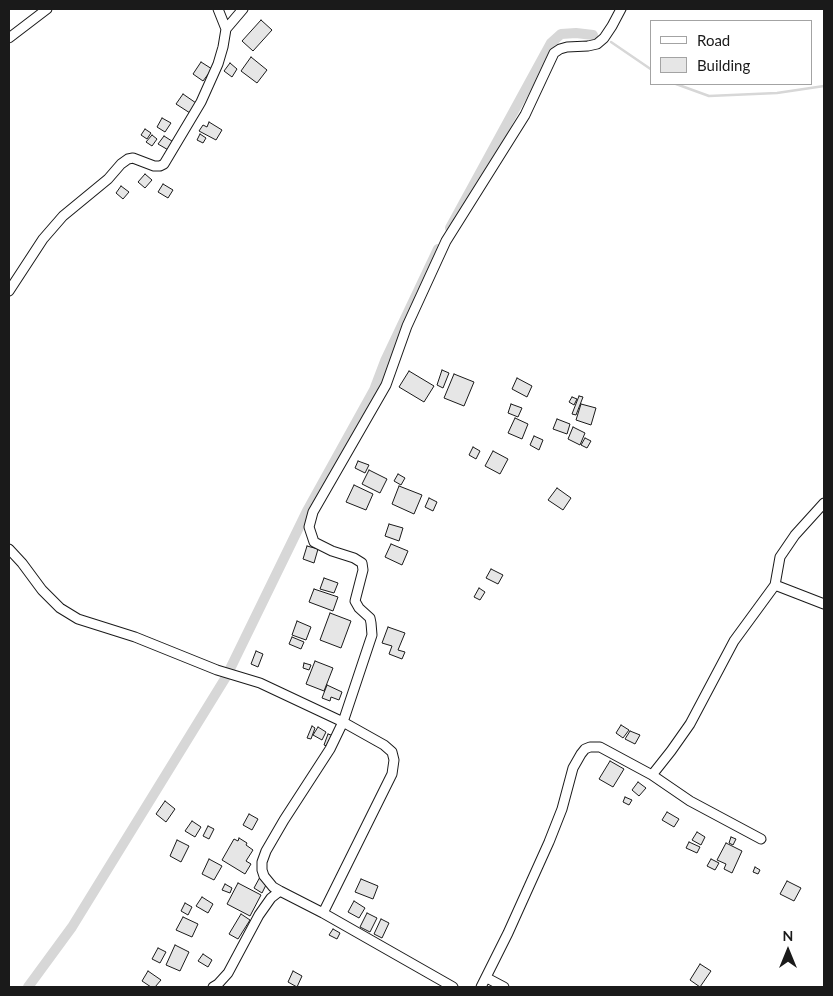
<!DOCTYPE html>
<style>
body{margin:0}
#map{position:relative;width:833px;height:996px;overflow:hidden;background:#fff;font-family:Lato,sans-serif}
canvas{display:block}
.frame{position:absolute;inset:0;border:10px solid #1a1a1a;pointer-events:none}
.legend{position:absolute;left:650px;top:20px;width:162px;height:65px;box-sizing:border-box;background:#fff;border:1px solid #a3a3a3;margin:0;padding:6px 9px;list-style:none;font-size:15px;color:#1a1a1a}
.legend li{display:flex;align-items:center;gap:10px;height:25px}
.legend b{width:25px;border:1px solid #a3a3a3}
.north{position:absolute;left:763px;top:926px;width:50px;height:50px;-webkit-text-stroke:4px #fff;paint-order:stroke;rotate:0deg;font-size:14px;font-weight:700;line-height:20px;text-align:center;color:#1a1a1a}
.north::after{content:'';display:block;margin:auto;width:18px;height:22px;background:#1a1a1a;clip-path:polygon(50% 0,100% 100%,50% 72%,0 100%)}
</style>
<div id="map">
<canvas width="833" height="996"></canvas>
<div class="frame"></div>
<ul class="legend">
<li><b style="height:6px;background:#fff"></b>Road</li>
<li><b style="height:14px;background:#e6e6e6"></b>Building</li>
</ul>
<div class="north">N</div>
</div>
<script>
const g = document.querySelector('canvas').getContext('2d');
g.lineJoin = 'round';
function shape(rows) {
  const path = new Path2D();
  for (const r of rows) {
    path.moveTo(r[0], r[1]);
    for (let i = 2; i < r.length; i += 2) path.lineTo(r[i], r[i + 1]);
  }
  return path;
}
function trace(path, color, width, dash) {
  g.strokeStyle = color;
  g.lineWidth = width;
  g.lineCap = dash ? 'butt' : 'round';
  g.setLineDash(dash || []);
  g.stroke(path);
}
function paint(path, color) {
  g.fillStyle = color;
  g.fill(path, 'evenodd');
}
const stream = shape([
 [611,42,652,70],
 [676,84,709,96,777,93,824,86]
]);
const canal = shape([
 [450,228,551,43,561,34,576,33,593,35],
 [230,669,307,511,374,390,385,361,438,249],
 [28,987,72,927,226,677]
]);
const building = shape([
 [261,20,272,30,253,51,242,41,261,20],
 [251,57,267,70,257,83,241,71,251,57],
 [201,62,212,69,203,81,193,74,201,62],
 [230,63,237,69,232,77,224,71,230,63],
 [183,94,196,103,190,113,176,104,183,94],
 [162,118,171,123,165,132,157,127,162,118],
 [209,122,222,130,216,140,199,131,203,125,207,127,209,122],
 [145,129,151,133,147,139,141,135,145,129],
 [200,134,206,138,203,143,197,140,200,134],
 [152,135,157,139,152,146,146,142,152,135],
 [164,136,175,143,170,151,158,144,164,136],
 [145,174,152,180,145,188,138,182,145,174],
 [163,184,173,190,168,198,158,192,163,184],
 [121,186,129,192,123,199,116,193,121,186],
 [442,370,449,373,443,388,437,385,442,370],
 [409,371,434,386,424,402,399,387,409,371],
 [454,374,474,382,464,406,444,398,454,374],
 [517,378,532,386,527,397,512,389,517,378],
 [579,396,583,397,576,415,572,414,579,396],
 [572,397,577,399,574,405,569,402,572,397],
 [511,404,522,408,518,417,508,413,511,404],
 [581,404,596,408,591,425,576,420,581,404],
 [515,418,528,424,522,439,508,433,515,418],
 [557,419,570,424,567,434,553,429,557,419],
 [573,427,585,433,580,445,568,439,573,427],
 [534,436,543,440,539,450,530,445,534,436],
 [585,438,591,441,587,448,581,445,585,438],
 [473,447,480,451,476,459,469,455,473,447],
 [493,451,508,459,500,474,485,466,493,451],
 [358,461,369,465,365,473,355,468,358,461],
 [369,470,387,479,380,493,362,484,369,470],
 [398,474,405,478,401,485,394,481,398,474],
 [354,485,373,494,366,510,346,502,354,485],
 [399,486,422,495,414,514,392,504,399,486],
 [557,488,571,498,563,510,548,500,557,488],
 [429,498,437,502,433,511,425,507,429,498],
 [389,524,403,528,399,541,385,536,389,524],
 [391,544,408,551,402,565,385,557,391,544],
 [307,546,318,549,314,563,303,559,307,546],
 [491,569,503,575,498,584,486,578,491,569],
 [324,578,338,583,334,593,320,589,324,578],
 [479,588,485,592,480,600,474,597,479,588],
 [314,589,338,597,333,611,309,602,314,589],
 [330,613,351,621,341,648,320,640,330,613],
 [297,621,311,627,306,640,292,635,297,621],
 [388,627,405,633,398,650,405,652,402,659,389,654,392,646,382,643,388,627],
 [292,637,304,642,301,649,289,644,292,637],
 [256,651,263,654,258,667,251,664,256,651],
 [315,661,333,668,324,691,306,684,315,661],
 [304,663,311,665,309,670,303,668,304,663],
 [327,685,342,692,339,700,331,697,330,701,322,698,327,685],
 [621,725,629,730,623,738,616,733,621,725],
 [312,726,315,728,311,739,307,738,312,726],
 [318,727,326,732,322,740,313,735,318,727],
 [630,731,640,735,635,744,625,739,630,731],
 [328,734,334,736,330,747,324,745,328,734],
 [610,761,624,769,613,787,599,779,610,761],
 [638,782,646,788,639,796,632,790,638,782],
 [625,797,632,800,629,805,623,802,625,797],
 [165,801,175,809,166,822,156,814,165,801],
 [667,812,679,819,674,827,662,820,667,812],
 [249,814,258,819,252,830,243,825,249,814],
 [192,821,201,827,195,837,185,831,192,821],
 [208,826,214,829,209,839,203,836,208,826],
 [697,832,705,837,701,845,692,840,697,832],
 [731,837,736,839,733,845,729,843,731,837],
 [239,838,247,843,246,845,253,850,246,861,251,864,245,874,222,860,234,839,238,841,239,838],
 [177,840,189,846,181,862,170,856,177,840],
 [689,842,700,847,697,853,686,848,689,842],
 [726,843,742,851,732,873,724,869,726,864,717,860,726,843],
 [209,859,222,866,214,880,202,874,209,859],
 [711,859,719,863,715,870,707,866,711,859],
 [755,867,760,870,758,874,753,872,755,867],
 [260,877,268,881,262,893,254,888,260,877],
 [361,879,378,886,373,899,355,892,361,879],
 [787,881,801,888,794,901,780,894,787,881],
 [238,883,261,895,250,916,227,904,238,883],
 [225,884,232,888,230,893,222,890,225,884],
 [202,897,213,904,208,913,196,906,202,897],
 [354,901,365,908,359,918,348,912,354,901],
 [185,903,192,907,188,915,181,911,185,903],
 [367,913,377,918,370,932,360,927,367,913],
 [241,914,250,920,238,939,229,934,241,914],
 [183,917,198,924,192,937,176,930,183,917],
 [381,919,389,923,382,938,374,934,381,919],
 [333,929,340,933,337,939,329,935,333,929],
 [175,945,189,952,180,971,166,965,175,945],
 [158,948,166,952,160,963,152,959,158,948],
 [203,954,212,960,208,967,198,961,203,954],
 [700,964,711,971,700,987,690,980,700,964],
 [148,971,161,980,155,987,151,987,142,981,148,971],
 [293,971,302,976,297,987,288,982,293,971]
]);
const street = shape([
 [218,9,226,29],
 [9,38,47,9],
 [9,291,43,239,63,216,108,179,121,164,128,159,133,158,154,166,160,166,164,164,201,102,218,64,223,47,226,29,243,9],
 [9,549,22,563,42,590,60,608,78,619,135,637,217,670,260,683,343,722,330,749,284,820,266,851,262,862,262,870,264,876,273,887,280,891,323,913,453,987],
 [775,585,824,604],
 [652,775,690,801,761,839],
 [323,913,392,774,394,760,392,752,384,745,343,722,372,635,371,623,370,618,359,608,355,601,363,570,362,563,354,558,332,551,314,542,309,527,313,512,386,385,407,326,446,241,525,115,554,53,560,49,567,47,588,46,597,44,604,38,612,26,621,9],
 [487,978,504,987],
 [213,987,218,984,228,973,259,915,271,898,280,891],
 [481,987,508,933,549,842,562,809,573,768,581,754,585,749,590,747,600,747,652,775,671,751,690,724,734,641,775,585,780,557,795,535,824,503]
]);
trace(stream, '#d7d7d7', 2.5);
trace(canal, '#d7d7d7', 10);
paint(building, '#e6e6e6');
trace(building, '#1a1a1a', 1);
trace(street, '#1a1a1a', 11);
trace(street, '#fff', 9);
</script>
